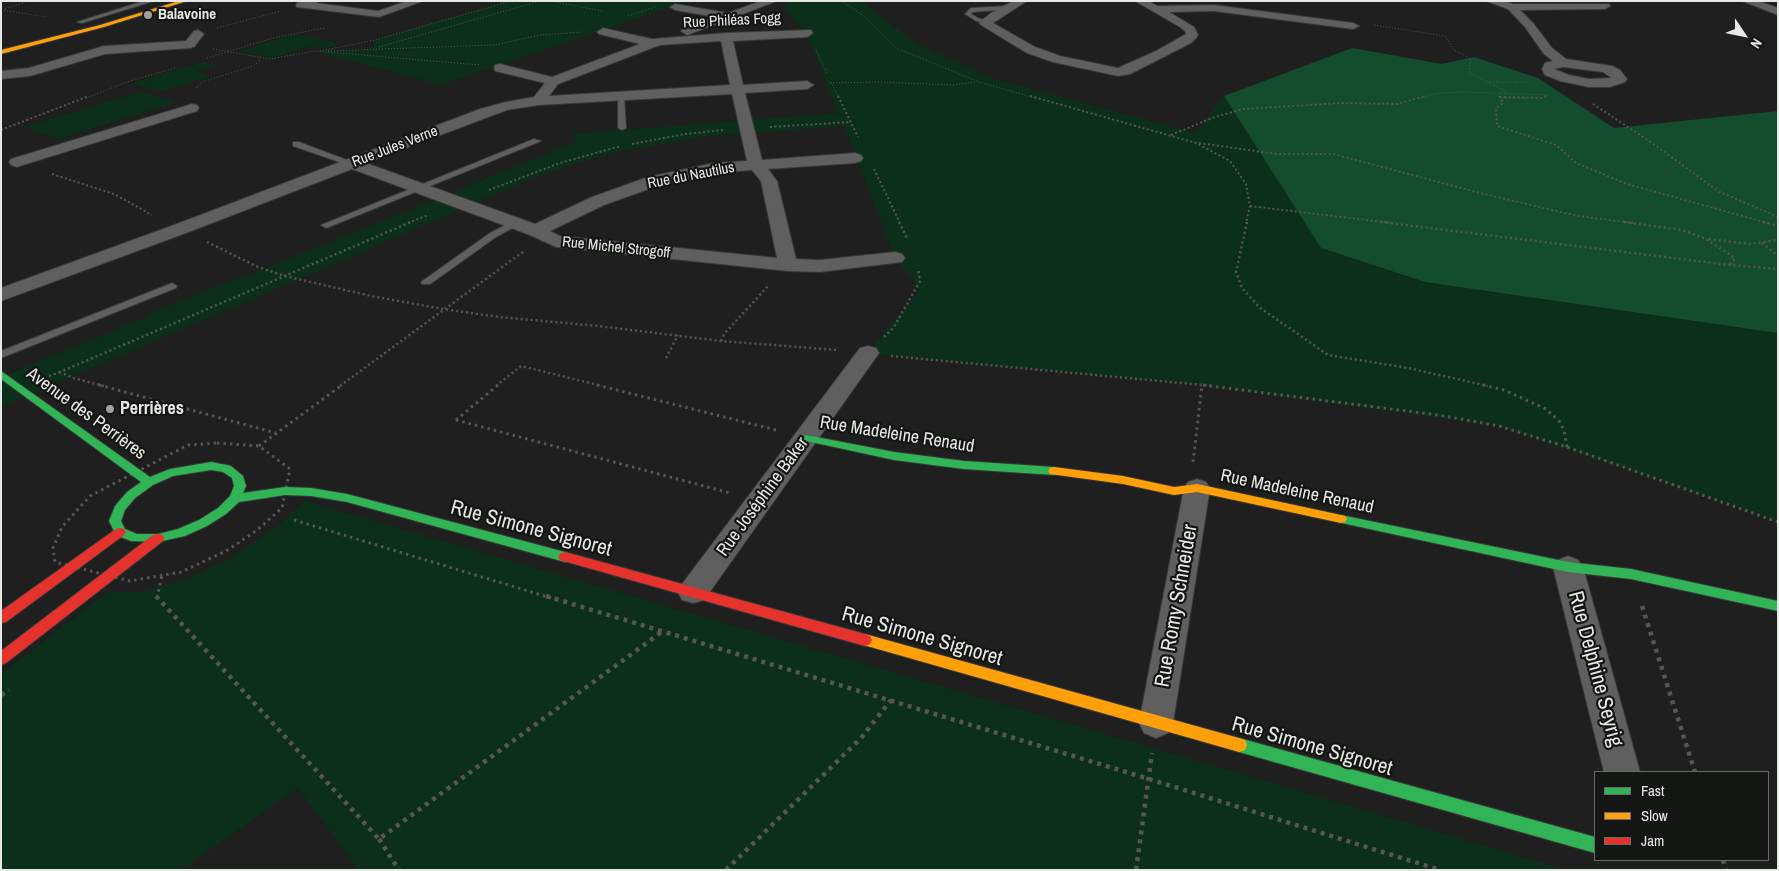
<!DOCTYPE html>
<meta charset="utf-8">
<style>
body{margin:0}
#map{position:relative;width:1779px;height:871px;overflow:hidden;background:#1e1f1e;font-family:"Archivo Narrow",sans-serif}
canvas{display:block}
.frame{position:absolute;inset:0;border:2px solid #e6e8e6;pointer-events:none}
.legend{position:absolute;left:1594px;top:771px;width:175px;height:90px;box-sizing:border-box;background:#141614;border:1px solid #686a68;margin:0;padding:6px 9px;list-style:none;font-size:15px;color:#e6e8e6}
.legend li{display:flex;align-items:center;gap:10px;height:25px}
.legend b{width:25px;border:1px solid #686a68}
.north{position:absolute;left:1719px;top:10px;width:50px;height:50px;-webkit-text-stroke:4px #141614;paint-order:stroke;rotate:124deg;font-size:14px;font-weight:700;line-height:20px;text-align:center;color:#e6e8e6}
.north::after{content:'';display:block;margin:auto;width:18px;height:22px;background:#e6e8e6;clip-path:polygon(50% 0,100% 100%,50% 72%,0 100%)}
</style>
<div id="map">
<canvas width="1779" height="871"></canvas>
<div class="frame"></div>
<ul class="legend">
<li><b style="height:6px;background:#30b455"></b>Fast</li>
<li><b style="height:6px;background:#ff9f0a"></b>Slow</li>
<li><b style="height:6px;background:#e5322d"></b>Jam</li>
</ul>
<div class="north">N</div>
</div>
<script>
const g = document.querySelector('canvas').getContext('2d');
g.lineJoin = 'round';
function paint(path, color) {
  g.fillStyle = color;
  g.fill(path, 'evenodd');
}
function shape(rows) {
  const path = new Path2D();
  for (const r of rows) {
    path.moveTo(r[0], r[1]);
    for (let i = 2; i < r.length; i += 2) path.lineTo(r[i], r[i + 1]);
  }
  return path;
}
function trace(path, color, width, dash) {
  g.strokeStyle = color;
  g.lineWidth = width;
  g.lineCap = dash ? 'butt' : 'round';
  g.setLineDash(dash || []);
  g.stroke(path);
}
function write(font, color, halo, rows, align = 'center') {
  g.font = font + ' "Archivo Narrow",sans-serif';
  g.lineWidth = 4.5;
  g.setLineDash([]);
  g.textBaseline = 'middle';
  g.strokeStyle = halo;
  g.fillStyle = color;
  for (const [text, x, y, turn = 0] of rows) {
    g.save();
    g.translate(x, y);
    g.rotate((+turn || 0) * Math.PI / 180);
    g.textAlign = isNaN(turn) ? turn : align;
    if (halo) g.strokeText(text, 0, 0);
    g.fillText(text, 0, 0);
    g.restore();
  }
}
const green = shape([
 [510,1,687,1,441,85,315,51,373,49,375,40],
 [785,1,861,1,916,43,994,79,1195,133,1224,96,1321,248,1380,268,1425,282,1778,333,1778,521,1499,426,1202,385,868,353,920,289,895,258,844,126,707,136,621,151,580,162,541,175,1,407,1,377,152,315,149,314,234,279,237,280,576,142,574,134,838,113,807,33,786,10],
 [295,34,342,44,327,48,308,47,272,58,240,51],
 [202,62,217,65,196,72,212,76,162,91,131,83],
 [141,92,178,102,59,139,23,127],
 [305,501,1211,765,1567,870,359,870,298,788,181,870,1,870,1,674,108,592,143,592,186,579,228,560,275,528]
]);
const forest = shape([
 [1352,48,1442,64,1474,57,1538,78,1614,128,1778,111,1778,333,1425,282,1321,248,1224,96]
]);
const pathFar4 = shape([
 [551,1,602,11],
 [841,1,864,16,896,48,979,82,1035,98],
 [5,9,28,1],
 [1,10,47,17],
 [628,16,655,7],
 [1374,25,1445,36,1454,50,1471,59,1469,73,1507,92],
 [217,28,281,11],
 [379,47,540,1],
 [213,49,270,59,315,51,480,65],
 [816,50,827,74],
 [320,51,375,40,511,1],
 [328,51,494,45,541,35,581,32],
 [207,58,273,38,324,28],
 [831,82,839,98],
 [1490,82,1529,82],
 [830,83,879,82,952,85,976,82],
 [196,88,202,82,253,66,260,61,258,58],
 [86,98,127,82,175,68],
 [1421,98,1438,93,1465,92,1549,95,1543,98],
 [1500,98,1527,98]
]);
const pathFar3 = shape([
 [838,96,858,137],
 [1030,96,1196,143,1230,161,1246,184,1250,206,1246,223],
 [1546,96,1542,98,1500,97,1503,103,1496,108,1497,126,1556,145,1576,163,1627,184,1768,223],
 [1593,104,1652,143,1718,191,1778,217],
 [770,127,851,122],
 [1,130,89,96],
 [1171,135,1212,118,1243,109,1341,103,1397,104,1425,96],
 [1199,143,1277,154,1333,154,1484,194,1578,216,1633,223],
 [632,144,685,134,724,130],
 [874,169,900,223],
 [52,174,114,194,152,215],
 [489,190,560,163,621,146],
 [1250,206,1392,223],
 [408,223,428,215]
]);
const pathFar2 = shape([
 [899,222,907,238],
 [1247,222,1236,272,1242,288,1259,307,1328,355,1408,368,1488,386],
 [1381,222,1730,265,1778,269],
 [1624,222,1682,230,1706,239,1735,258,1730,265],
 [1763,222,1778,226],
 [1709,239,1749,244,1778,240],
 [207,242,258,267,285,276,371,296,443,309,499,317,598,326,721,341,838,350],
 [1762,243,1778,256],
 [884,337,894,327,920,281,918,269],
 [721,341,724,334,769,285],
 [891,356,1213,386],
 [666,358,678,335],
 [49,376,60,372],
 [104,386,73,378,60,372,411,222],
 [340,386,524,251],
 [496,386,521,366,602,386]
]);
const pathFar1 = shape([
 [99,385,276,433],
 [597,385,776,430],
 [1203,385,1438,415,1499,426,1567,447,1778,522],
 [1483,385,1504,390,1546,409,1559,421,1564,430,1567,447],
 [456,420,498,385],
 [456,420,730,493],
 [217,443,259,446,290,469,282,508,256,531,226,551,181,572,130,581,55,562,53,548,62,527,90,496,188,445,217,443],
 [259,446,342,385],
 [1193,462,1202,385],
 [294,520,551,598],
 [157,598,162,575]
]);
const path = shape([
 [156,596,379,839,663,631],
 [546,596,1149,779,1440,870],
 [1642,606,1695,772],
 [1,695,9,690],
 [379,839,399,870],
 [1723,860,1726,870],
 [726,870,861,738,891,700],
 [1136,870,1152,753]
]);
const lane = shape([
 [144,1,154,1,82,23,77,22,144,1],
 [1008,6,1010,9,973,12,971,14,980,19,987,20,985,23,976,21,965,14,971,8,1008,6],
 [621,94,624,96,626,128,622,130,618,128,618,96,621,94],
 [534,139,541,141,329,227,326,228,321,225,534,139],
 [293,142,299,142,355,163,348,165,293,146,293,142],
 [515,220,520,223,518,225,496,237,430,284,422,284,421,282,490,233,515,220],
 [172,283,177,286,176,288,1,358,1,351,172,283]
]);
const street = shape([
 [302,1,318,1,316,3,378,11,407,1,423,1,379,17,297,7,296,5,297,3,302,1],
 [761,1,777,1,687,35,681,31,683,29,715,17,675,10,670,7,675,4,728,13,761,1],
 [1013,1,1027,1,993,23,1035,47,1060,56,1118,68,1156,51,1186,34,1185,31,1180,27,1135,1,1149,1,1157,6,1214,5,1353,23,1359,26,1353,29,1214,11,1169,12,1194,27,1198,35,1196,38,1191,43,1130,74,1118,76,1053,62,1027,53,981,25,979,23,981,21,991,13,1013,1],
 [1486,1,1504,1,1513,4,1609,4,1610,6,1605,9,1520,10,1533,23,1552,48,1566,59,1612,66,1620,70,1627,79,1625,82,1610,87,1589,87,1560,81,1545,75,1542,69,1545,63,1553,61,1544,54,1525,27,1508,9,1486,1],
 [1563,67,1603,72,1612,78,1589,79,1569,75,1554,69,1563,67],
 [1742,1,1758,1,1778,8,1778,15,1742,1],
 [603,28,652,39,726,33,811,30,813,33,807,37,733,41,743,85,807,81,814,85,807,89,745,93,762,160,855,153,861,155,863,158,861,161,855,163,768,169,777,181,796,259,820,260,895,252,902,254,905,258,902,262,820,272,788,271,556,247,530,235,352,169,186,233,1,301,1,288,174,225,480,109,506,102,534,97,545,83,495,71,494,68,495,65,500,64,552,77,640,44,599,34,597,32,603,28],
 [721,41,730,85,549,96,558,84,660,45,721,41],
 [732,94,747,161,714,163,648,177,592,197,535,224,366,163,507,110,539,105,732,94],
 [752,170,761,181,777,258,560,236,550,231,604,205,660,185,714,173,752,170],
 [198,30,204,34,194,47,190,48,105,54,30,76,1,79,1,71,29,68,104,46,186,41,194,31,198,30],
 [192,104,197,105,199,108,197,111,23,165,17,167,11,165,9,162,11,159,192,104],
 [868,346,876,348,879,353,704,600,693,603,682,600,678,592,682,584,860,348,868,346],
 [1197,479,1206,482,1210,488,1173,723,1168,733,1156,738,1144,733,1139,723,1184,488,1188,482,1197,479],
 [1568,556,1578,560,1583,567,1640,772,1604,772,1553,567,1558,560,1568,556]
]);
const fast = shape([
 [1,371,150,477,170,469,211,462,227,465,231,466,243,476,246,486,243,493,285,487,311,488,347,494,565,552,570,554,572,557,570,560,565,562,347,502,311,496,285,495,239,502,226,514,207,526,185,536,158,542,131,541,116,535,109,521,115,506,127,492,141,482,1,379,1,371],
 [211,470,223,472,232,478,234,486,230,496,218,508,199,520,178,529,158,534,137,534,125,529,121,521,125,510,135,498,153,485,173,476,211,470],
 [806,435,894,452,964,461,1054,467,1060,471,1054,475,964,469,894,460,802,440,800,438,806,435],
 [1341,515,1568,562,1631,569,1778,601,1778,611,1631,579,1568,572,1337,522,1335,519,1337,516,1341,515],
 [1239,738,1595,837,1595,853,1239,752,1233,750,1231,745,1233,740,1239,738]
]);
const slow = shape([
 [179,1,187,1,104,27,1,54,1,50,100,25,179,1],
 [1054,467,1123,476,1174,487,1197,484,1341,515,1345,516,1347,519,1345,522,1341,523,1197,492,1174,495,1123,484,1050,474,1048,471,1050,468,1054,467],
 [865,634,1239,738,1245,740,1247,745,1245,750,1239,752,860,644,858,640,860,636,865,634]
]);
const jam = shape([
 [120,528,124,529,126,532,124,535,6,622,1,623,1,611,116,529,120,528],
 [158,534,163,535,164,538,163,541,6,663,1,665,1,651,153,535,158,534],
 [565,552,865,634,870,636,872,640,870,644,865,646,560,560,558,557,560,554,565,552]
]);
const markers = [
 [148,15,5,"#a0a2a0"],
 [110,409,5,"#a0a2a0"]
];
const farPoinames = [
 ["Balavoine",158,15]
];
const farStreetnames = [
 ["Rue Philéas Fogg",732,21,-3],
 ["Rue Jules Verne",395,147,-21],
 ["Rue du Nautilus",691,176,-11],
 ["Rue Michel Strogoff",616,248,6]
];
const poiNames = [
 ["Perrières",120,409]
];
const streetNames = [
 ["Avenue des Perrières",86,414,36],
 ["Rue Madeleine Renaud",897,435,9],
 ["Rue Madeleine Renaud",1297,492,12],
 ["Rue Joséphine Baker",763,497,-54]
];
const nearStreetnames = [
 ["Rue Simone Signoret",531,529,15],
 ["Rue Romy Schneider",1177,606,-80],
 ["Rue Simone Signoret",922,637,16],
 ["Rue Delphine Seyrig",1595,669,75],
 ["Rue Simone Signoret",1312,747,16]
];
paint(green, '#0c2f1b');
paint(forest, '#144d2d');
trace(lane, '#383938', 2);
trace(street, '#383938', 2);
trace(fast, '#383938', 2);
trace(slow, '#383938', 2);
trace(jam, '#383938', 2);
trace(pathFar4, '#555655', 1, [1, 2]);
trace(pathFar3, '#555655', 2, [2, 2.5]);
trace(pathFar2, '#555655', 2.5, [2, 3]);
trace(pathFar1, '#555655', 3, [2.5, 4]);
trace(path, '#555655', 4.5, [4, 5]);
paint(lane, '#5e5f5e');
paint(street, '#5e5f5e');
paint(fast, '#30b455');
paint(slow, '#ff9f0a');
paint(jam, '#e5322d');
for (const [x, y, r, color] of markers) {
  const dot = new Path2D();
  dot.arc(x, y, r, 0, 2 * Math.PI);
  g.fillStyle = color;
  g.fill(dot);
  trace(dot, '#141614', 2);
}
write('bold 15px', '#e6e8e6', '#141614', farPoinames, 'left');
write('15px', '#e6e8e6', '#141614', farStreetnames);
write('bold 18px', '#e6e8e6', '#141614', poiNames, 'left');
write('18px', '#e6e8e6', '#141614', streetNames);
write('21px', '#e6e8e6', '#141614', nearStreetnames);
</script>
